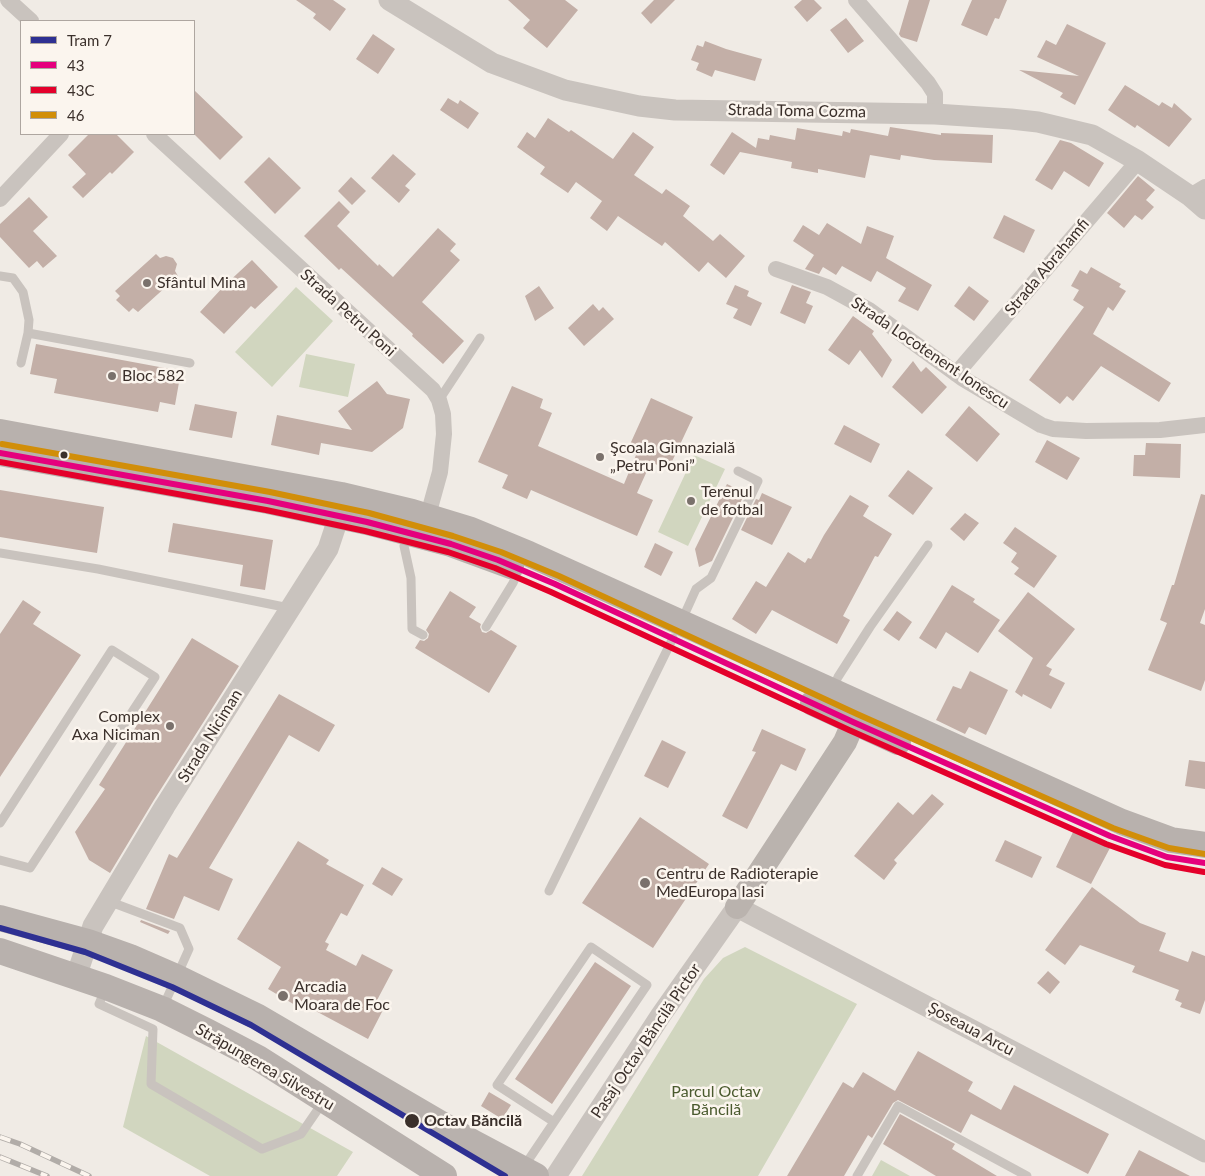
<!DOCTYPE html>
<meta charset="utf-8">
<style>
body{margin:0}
#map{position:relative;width:1205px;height:1176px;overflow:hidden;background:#f0ebe5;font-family:Lato,sans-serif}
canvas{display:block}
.legend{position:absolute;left:20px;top:20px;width:175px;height:115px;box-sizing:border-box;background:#fbf5ee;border:1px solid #aea6a0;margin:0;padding:6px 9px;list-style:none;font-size:15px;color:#3b302b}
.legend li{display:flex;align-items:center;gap:10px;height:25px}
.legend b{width:25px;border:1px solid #aea6a0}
</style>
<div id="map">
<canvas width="1205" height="1176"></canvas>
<ul class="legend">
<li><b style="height:6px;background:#2e3092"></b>Tram 7</li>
<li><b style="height:6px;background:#e5007d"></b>43</li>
<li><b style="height:6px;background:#e4002b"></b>43C</li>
<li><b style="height:6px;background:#d18e09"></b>46</li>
</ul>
</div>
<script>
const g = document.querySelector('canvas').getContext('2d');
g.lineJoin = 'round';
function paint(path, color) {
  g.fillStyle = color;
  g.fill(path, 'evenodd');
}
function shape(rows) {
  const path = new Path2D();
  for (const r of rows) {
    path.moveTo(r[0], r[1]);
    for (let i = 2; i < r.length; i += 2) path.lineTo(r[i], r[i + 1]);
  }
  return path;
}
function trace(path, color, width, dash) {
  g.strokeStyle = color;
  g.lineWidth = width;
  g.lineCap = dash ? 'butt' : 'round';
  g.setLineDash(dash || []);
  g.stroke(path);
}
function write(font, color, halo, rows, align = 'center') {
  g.font = font + ' Lato,sans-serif';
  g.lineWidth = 5;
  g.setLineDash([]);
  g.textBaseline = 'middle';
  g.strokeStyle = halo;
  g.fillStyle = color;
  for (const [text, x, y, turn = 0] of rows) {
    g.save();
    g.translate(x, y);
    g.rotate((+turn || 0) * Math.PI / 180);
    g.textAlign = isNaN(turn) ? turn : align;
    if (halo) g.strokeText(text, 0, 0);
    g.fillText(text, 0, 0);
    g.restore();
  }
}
const green = shape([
 [296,287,333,321,272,387,235,352],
 [306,354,355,364,348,397,299,387],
 [694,455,725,469,688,546,658,532],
 [745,947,857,1004,758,1176,582,1176,704,979,723,958],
 [146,1036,353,1152,337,1176,210,1176,123,1127],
 [881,1160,910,1176,872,1176]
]);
const building = shape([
 [296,0,333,0,346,9,330,31,313,18,316,14],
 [508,0,565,0,578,10,547,48,523,28,530,20],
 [654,0,675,0,651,24,641,13],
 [802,0,814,0,822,8,807,22,794,7],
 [909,0,930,0,917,42,901,37,899,34],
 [972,0,1007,0,999,19,995,18,987,36,961,25],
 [846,18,864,41,848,53,830,30],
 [1067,24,1106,43,1075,105,1060,97,1063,93,1019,70,1079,76,1037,57,1046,40,1056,45],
 [373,34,395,49,378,74,356,59],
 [705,41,726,49,762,59,755,81,715,70,712,77,696,70,699,63,691,60,697,45,703,47],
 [1125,85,1159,106,1162,102,1172,108,1174,103,1192,119,1169,147,1137,125,1135,128,1108,110],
 [194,90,243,137,220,160,194,134],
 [448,98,458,104,460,100,479,113,468,129,440,110],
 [548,118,569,132,571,130,613,159,633,132,654,147,634,175,662,194,666,189,690,206,683,216,713,241,720,234,745,256,726,278,708,262,699,272,665,242,662,246,618,216,607,231,590,218,602,201,576,182,568,193,540,174,545,167,517,147,527,132,535,138],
 [890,127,941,135,941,133,993,135,992,163,934,160,901,155,900,160,870,155,865,178,818,169,818,173,791,168,792,162,740,152,724,175,710,165,732,132,756,148,758,138,769,140,770,135,795,140,797,128,842,136,843,131,850,133,851,129,888,136],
 [89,134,116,134,134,152,112,174,110,172,83,198,72,187,86,174,68,155],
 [1060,140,1071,143,1104,163,1089,187,1064,171,1052,190,1035,180],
 [393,154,416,174,405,186,410,190,399,203,371,178],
 [269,157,301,188,275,214,244,182],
 [1138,176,1155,190,1146,200,1154,207,1142,220,1135,215,1124,228,1107,213],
 [351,177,366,191,352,205,338,191],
 [29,197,48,217,33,231,57,256,43,268,37,261,29,268,0,237,0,224],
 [339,201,350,212,337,226,378,266,379,264,393,277,438,228,456,244,450,251,460,260,422,302,464,341,443,364,412,336,413,334,341,268,339,270,304,236],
 [1004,215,1035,230,1024,253,993,238],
 [827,223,861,244,867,226,894,236,886,258,932,285,918,311,898,301,906,288,877,271,871,282,842,266,836,275,823,267,819,274,805,269,814,255,793,241,803,225,819,235],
 [156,254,160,258,166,256,173,258,177,264,175,271,178,276,138,312,133,308,129,312,116,300,120,296,115,291],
 [252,260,278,287,255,309,251,306,224,334,200,312,224,286],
 [1091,267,1121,284,1119,287,1126,291,1113,311,1108,307,1093,334,1171,383,1159,402,1101,366,1073,401,1067,396,1060,404,1029,380,1084,307,1073,300,1079,290,1071,286,1080,270,1087,274],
 [735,285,749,291,747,296,762,303,751,326,733,318,738,309,726,304],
 [792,285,811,292,806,303,813,306,805,324,780,313],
 [539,286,554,308,535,321,525,296],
 [969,286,989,301,974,321,954,306],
 [593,304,599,311,603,307,614,319,584,346,568,328],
 [853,316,874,331,872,334,892,360,882,378,860,350,849,365,828,350],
 [36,344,181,371,175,405,160,402,158,412,54,393,57,379,30,374],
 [913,361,921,372,926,367,947,387,922,414,892,387],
 [377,381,387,394,410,399,403,428,372,452,321,443,319,455,271,445,277,415,352,430,338,411],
 [512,386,543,399,540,408,552,413,538,446,624,484,636,455,627,451,651,398,693,417,668,470,651,462,637,493,653,500,637,536,531,490,527,499,502,488,508,475,478,462],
 [195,404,237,412,232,438,189,430],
 [969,406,1000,434,977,462,945,435],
 [844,425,880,444,871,463,834,444],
 [1047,440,1080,458,1067,480,1035,462],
 [1146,443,1181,444,1180,478,1133,476,1134,455,1145,455],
 [908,470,933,488,913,515,888,496],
 [727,484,745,493,712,561,699,567,695,549],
 [0,490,104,507,97,553,0,537],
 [762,493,792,507,772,545,741,530,756,499,759,500],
 [1201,494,1205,495,1205,609,1200,623,1205,625,1205,680,1201,691,1148,670,1167,623,1160,620,1172,585,1174,585],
 [850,495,869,506,863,516,892,534,878,557,875,556,843,616,850,620,837,644,772,610,756,634,732,619,756,581,766,587,788,552,805,563,808,558,811,559,824,535],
 [965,513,979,523,964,541,950,529],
 [173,523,273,540,265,590,240,586,243,565,168,552],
 [1015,527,1057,556,1034,588,1014,574,1019,568,1011,562,1017,553,1003,543],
 [655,543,673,552,661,576,644,567],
 [952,585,975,599,973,602,1000,620,978,653,946,632,936,649,919,638],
 [450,591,476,607,469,617,481,624,480,627,482,632,486,633,491,630,517,646,489,693,415,648,420,640,424,641,428,638,429,634,426,630],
 [1028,592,1075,629,1046,666,1052,669,1049,675,1065,683,1051,709,1023,694,1022,697,1015,692,1033,658,998,631],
 [23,600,41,612,33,624,81,655,0,777,0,634],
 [897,611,912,622,899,641,883,630],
 [192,638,239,666,154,800,110,873,89,860,75,832,105,789,99,785],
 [970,671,1008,690,986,735,969,727,965,734,936,720,953,686,961,689],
 [279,694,335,725,319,752,289,735,209,868,233,879,219,911,184,896,174,919,146,909,169,854,177,858],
 [762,729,806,749,796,771,781,764,747,829,722,816,756,752,752,751],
 [662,740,686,752,668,788,644,776],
 [1189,760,1205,762,1205,789,1185,786],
 [932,794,944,804,894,860,897,863,884,880,854,856,898,802,913,815],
 [640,817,709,864,653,948,582,903],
 [1075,828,1111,846,1091,884,1056,867],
 [1005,840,1042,857,1032,878,995,861],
 [298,841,329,860,326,864,364,885,347,916,341,913,325,942,329,944,326,950,356,966,362,954,393,970,375,1004,384,1008,368,1039,297,1001,295,1005,268,989,281,967,237,939],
 [382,867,403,879,392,896,372,884],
 [1092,887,1140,923,1166,933,1159,951,1188,962,1192,951,1205,956,1205,1000,1200,1014,1180,1007,1182,1003,1175,1000,1179,990,1132,972,1135,966,1080,945,1065,965,1045,950],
 [141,920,170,931,168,934,140,922],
 [595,962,631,986,552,1104,515,1079],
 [1048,971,1060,982,1050,994,1037,983],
 [918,1051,973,1082,968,1091,1001,1110,1014,1085,1109,1134,1088,1174,971,1114,961,1133,898,1100,893,1103,872,1138,868,1135,844,1176,787,1176,843,1082,853,1088,863,1072,895,1091],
 [489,1092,511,1105,502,1119,481,1106],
 [900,1114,955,1144,952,1149,997,1176,936,1176,883,1144],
 [1139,1150,1190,1176,1125,1176]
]);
const service = shape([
 [0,276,13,278,23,292,29,320,28,333,21,363],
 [28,333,190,363],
 [439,400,480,338],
 [407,535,404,546,411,578,412,629,423,635],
 [0,553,98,569,289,608],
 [682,620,696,589,711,578,758,481,738,471],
 [486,627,513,583,519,569],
 [833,688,838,677,870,627,928,545],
 [0,823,112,650,155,677,30,868,0,860],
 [549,891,673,638],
 [108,901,180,928,189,949,163,1007],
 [105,990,99,1004,153,1029,151,1084,262,1149,301,1134,323,1102],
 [523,1168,554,1122,647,985,591,947,497,1085,554,1122],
 [857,1176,898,1106,1027,1176]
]);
const minor = shape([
 [8,0,31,21],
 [856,0,928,83,935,94,935,114],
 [154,134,433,390,439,400,443,414,444,434,440,472,425,526],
 [1190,196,1205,187],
 [0,199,61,134],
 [776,269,827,287,869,310,962,378,1041,425,1053,429,1086,431,1160,430,1205,425],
 [956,374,1138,161]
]);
const tertiary = shape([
 [389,0,492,63,565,90,639,106,675,110,935,114,1011,119,1038,122,1092,135,1138,161,1190,196,1205,209],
 [76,977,93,926,165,806,328,549,336,525,340,501],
 [556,1176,661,1015,737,907,1205,1152]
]);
const secondary = shape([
 [737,907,845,742,861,705]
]);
const primary = shape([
 [0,432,341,495,412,512,471,530,529,554,1122,822,1171,840,1205,845],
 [0,453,268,501,367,522,451,544,511,566],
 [813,703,898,742],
 [0,918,88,942,130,957,176,977,258,1017,472,1142,536,1176],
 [0,951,106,987,162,1009,208,1032,258,1058,444,1176]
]);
const rail = shape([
 [0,1137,20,1144,89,1176],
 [0,1157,47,1176]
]);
const bus1 = shape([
 [0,453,268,501,367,522,451,544,498,560,555,584,853,722,1110,836,1167,857,1205,863]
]);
const bus2 = shape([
 [0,462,266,510,365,531,448,552,495,568,551,592,849,730,1106,844,1165,865,1204,872]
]);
const bus3 = shape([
 [2,444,270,492,369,513,453,536,501,552,559,576,857,714,1113,828,1169,848,1205,854]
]);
const tram1 = shape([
 [0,928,85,952,172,987,251,1025,505,1176]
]);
const markers = [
 [147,283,5,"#7a716c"],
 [112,376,5,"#7a716c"],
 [64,455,4.5,"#3b302b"],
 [600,457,5,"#7a716c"],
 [691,501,5,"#7a716c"],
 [170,726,5,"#7a716c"],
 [645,883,6,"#7a716c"],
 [283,996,6,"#7a716c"],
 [412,1121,8,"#3b302b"]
];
const streetNames = [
 ["Strada Toma Cozma",797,111,1],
 ["Strada Abrahamfi",1047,267,-50],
 ["Strada Petru Poni",348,313,42],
 ["Strada Locotenent Ionescu",930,353,34],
 ["Strada Niciman",210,736,-58],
 ["Șoseaua Arcu",971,1029,28],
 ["Pasaj Octav Băncilă Pictor",646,1041,-56],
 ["Străpungerea Silvestru",265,1067,30]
];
const poiNames = [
 ["Sfântul Mina",157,283],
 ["Bloc 582",122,376],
 ["Şcoala Gimnazială",610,448],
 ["„Petru Poni”",610,466],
 ["Terenul",701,492],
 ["de fotbal",701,510],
 ["Complex",160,717,"right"],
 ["Axa Niciman",160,735,"right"],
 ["Centru de Radioterapie",656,874],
 ["MedEuropa Iasi",656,892],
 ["Arcadia",294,987],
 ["Moara de Foc",294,1005]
];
const parkNames = [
 ["Parcul Octav",716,1092],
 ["Băncilă",716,1110]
];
const stopNames = [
 ["Octav Băncilă",424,1121]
];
paint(green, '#d1d6bf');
paint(building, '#c3afa7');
trace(service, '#c9c3be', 9);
trace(minor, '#c9c3be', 16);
trace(tertiary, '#c9c3be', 21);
trace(secondary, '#bab3ae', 24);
trace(primary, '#b8b1ad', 26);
trace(rail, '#b1aca8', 5.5);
trace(rail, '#fbf5ee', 4, [11]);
trace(bus1, '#e5007d', 6);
trace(bus2, '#e4002b', 6);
trace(bus3, '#d18e09', 6);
trace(tram1, '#2e3092', 6);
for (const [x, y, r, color] of markers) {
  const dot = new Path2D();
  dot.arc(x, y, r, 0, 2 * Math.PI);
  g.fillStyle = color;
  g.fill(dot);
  trace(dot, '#fbf5ee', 2);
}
write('16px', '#3b302b', '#fbf5ee', streetNames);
write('16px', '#3b302b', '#fbf5ee', poiNames, 'left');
write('16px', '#4a5a2e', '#fbf5ee', parkNames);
write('bold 16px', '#3b302b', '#fbf5ee', stopNames, 'left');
</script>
